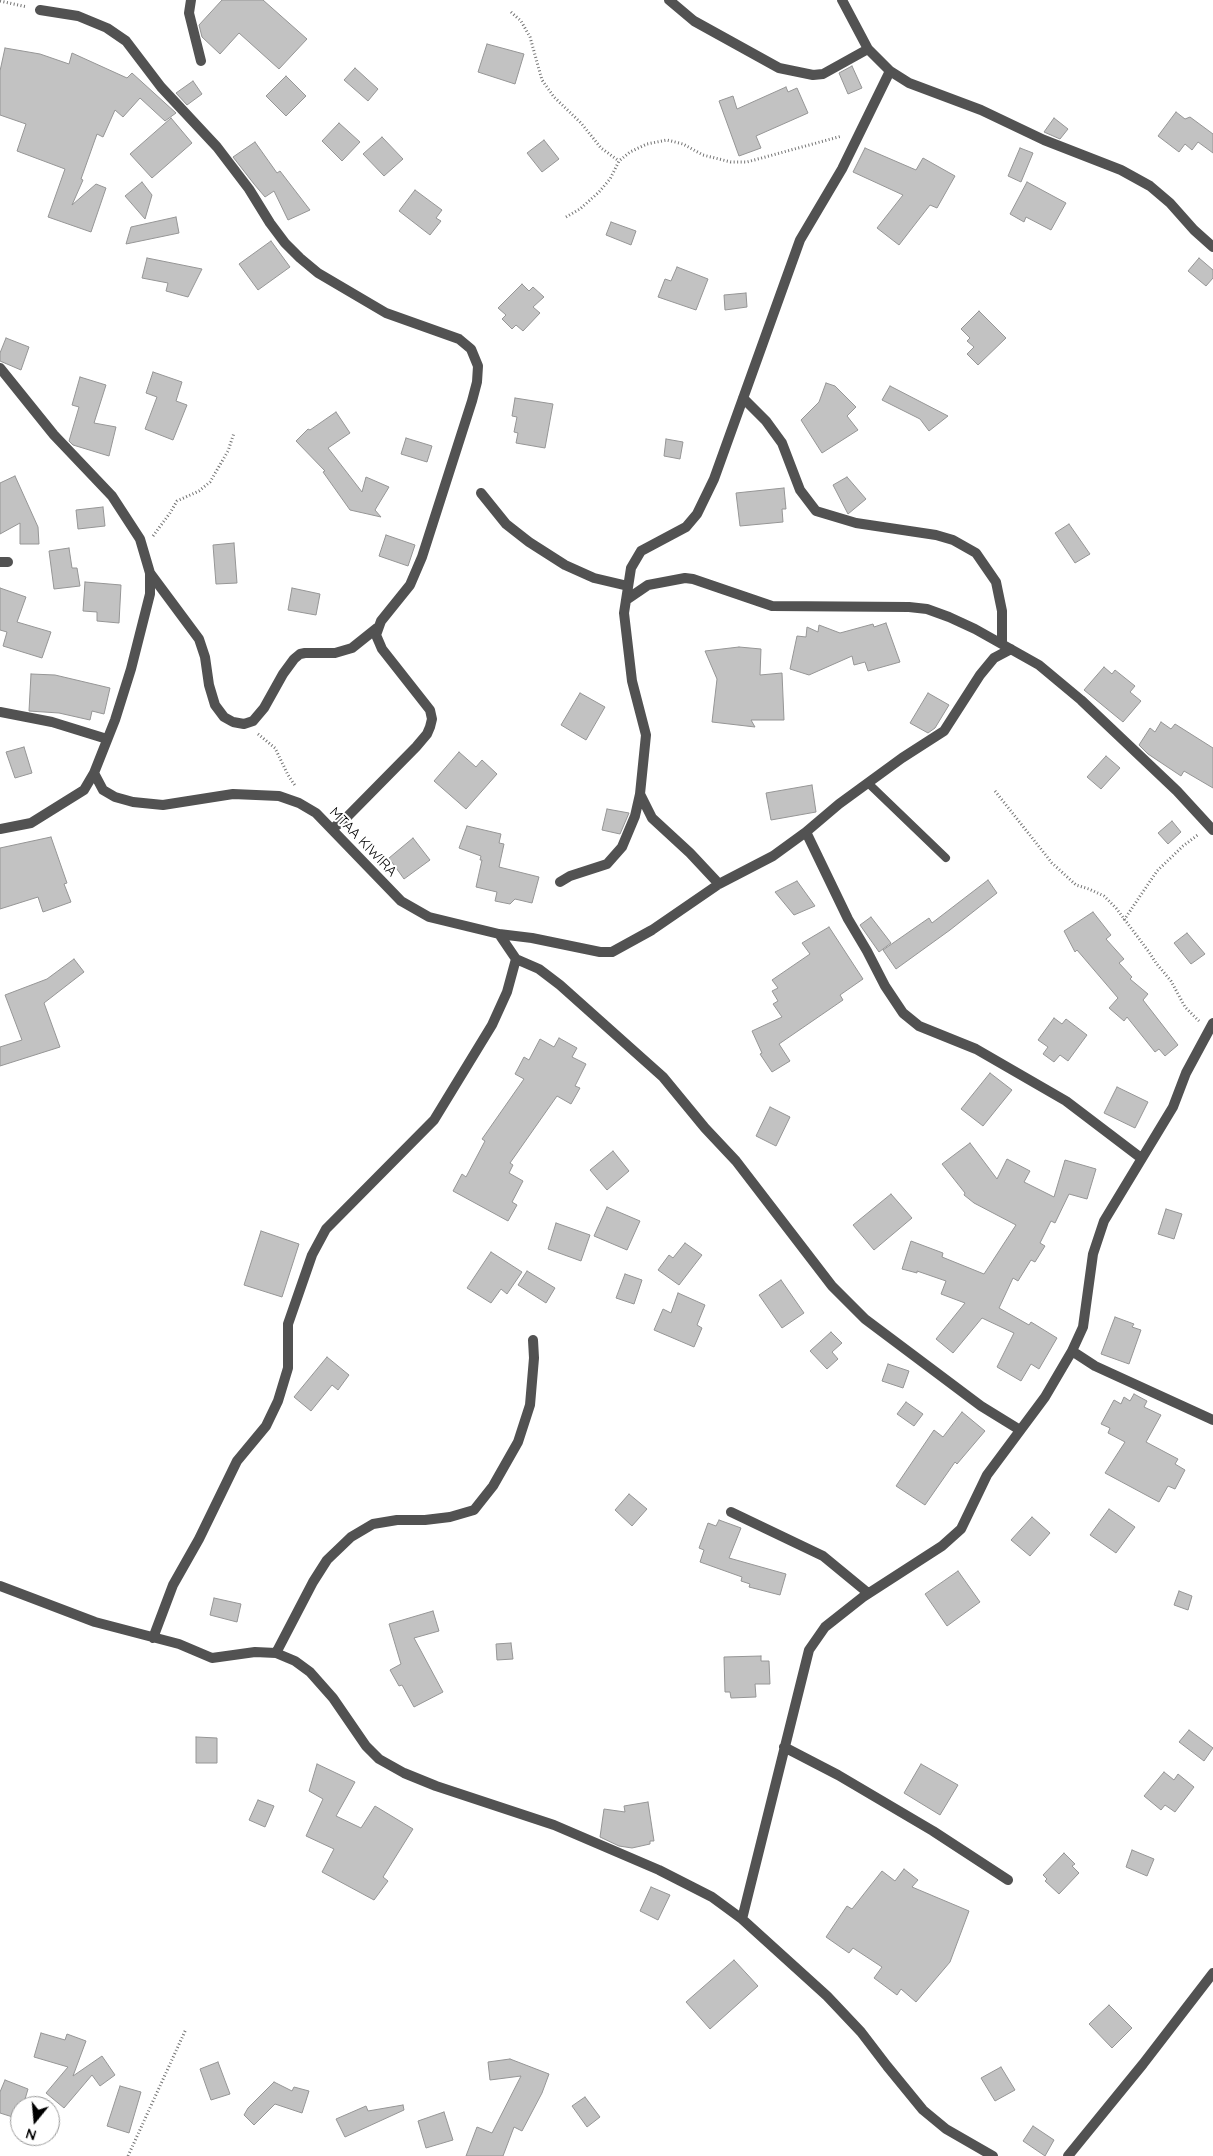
<!DOCTYPE html>
<style>
body{margin:0}
#map{position:relative;width:1213px;height:2156px;overflow:hidden;background:#fff;font-family:Quicksand,sans-serif}
canvas{display:block}
.north{position:absolute;left:10px;top:2096px;width:50px;height:50px;box-sizing:border-box;background:#fff;border:1px solid #999;border-radius:50%;rotate:197deg;font-size:14px;font-weight:700;line-height:20px;text-align:center;color:#000}
.north::after{content:'';display:block;margin:auto;width:18px;height:22px;background:#000;clip-path:polygon(50% 0,100% 100%,50% 72%,0 100%)}
</style>
<div id="map">
<canvas width="1213" height="2156"></canvas>
<div class="north">N</div>
</div>
<script>
const g = document.querySelector('canvas').getContext('2d');
g.lineJoin = 'round';
function paint(path, color) {
  g.fillStyle = color;
  g.fill(path, 'evenodd');
}
function shape(rows) {
  const path = new Path2D();
  for (const r of rows) {
    path.moveTo(r[0], r[1]);
    for (let i = 2; i < r.length; i += 2) path.lineTo(r[i], r[i + 1]);
  }
  return path;
}
function trace(path, color, width, dash) {
  g.strokeStyle = color;
  g.lineWidth = width;
  g.lineCap = dash ? 'butt' : 'round';
  g.setLineDash(dash || []);
  g.stroke(path);
}
function write(font, color, halo, rows, align = 'center') {
  g.font = font + ' Quicksand,sans-serif';
  g.lineWidth = 4;
  g.setLineDash([]);
  g.textBaseline = 'middle';
  g.strokeStyle = halo;
  g.fillStyle = color;
  for (const [text, x, y, turn = 0] of rows) {
    g.save();
    g.translate(x, y);
    g.rotate((+turn || 0) * Math.PI / 180);
    g.textAlign = isNaN(turn) ? turn : align;
    if (halo) g.strokeText(text, 0, 0);
    g.fillText(text, 0, 0);
    g.restore();
  }
}
const building = shape([
 [222,0,263,0,307,39,279,69,239,33,220,54,202,37,199,25,222,0],
 [487,44,524,54,515,84,478,72,487,44],
 [5,48,40,54,69,64,72,53,127,78,132,73,176,113,165,121,140,98,123,117,115,110,103,137,97,134,81,179,83,180,72,205,96,184,106,188,91,232,48,217,65,169,17,151,26,124,0,115,0,71,5,48],
 [852,66,862,88,848,94,839,73,852,66],
 [355,68,378,89,368,101,344,80,355,68],
 [286,76,306,96,286,116,266,96,286,76],
 [193,81,202,94,187,105,176,93,193,81],
 [786,87,788,92,797,88,808,113,756,136,761,148,739,156,719,101,733,96,737,109,786,87],
 [1176,112,1185,119,1190,117,1213,134,1213,153,1198,142,1192,150,1185,144,1179,152,1158,136,1176,112],
 [171,118,192,143,152,178,130,154,171,118],
 [1054,118,1068,129,1060,139,1044,132,1054,118],
 [339,123,360,142,342,161,322,141,339,123],
 [382,137,403,159,384,176,363,154,382,137],
 [544,140,559,159,542,172,527,153,544,140],
 [255,142,277,173,280,171,310,210,288,220,274,191,265,197,254,184,233,157,255,142],
 [865,148,916,170,923,158,955,176,937,208,930,205,899,245,877,228,903,195,853,172,865,148],
 [1020,148,1033,153,1021,182,1008,176,1020,148],
 [142,182,152,195,145,219,125,196,142,182],
 [1027,182,1066,203,1051,230,1026,217,1024,222,1010,214,1027,182],
 [415,190,442,210,436,218,441,221,430,235,399,211,415,190],
 [176,217,179,233,126,244,131,227,176,217],
 [611,222,636,231,631,245,606,235,611,222],
 [271,241,290,267,258,290,239,264,271,241],
 [147,258,202,269,188,297,166,291,168,283,142,278,147,258],
 [1199,258,1213,270,1213,278,1206,286,1188,271,1199,258],
 [677,267,708,279,696,310,658,297,665,279,671,281,677,267],
 [522,284,529,291,533,287,544,297,533,307,540,313,523,331,516,325,512,329,502,319,506,315,498,308,522,284],
 [746,293,747,307,725,310,724,295,746,293],
 [979,311,1006,338,978,365,967,354,974,347,967,341,970,338,961,329,979,311],
 [6,338,29,347,21,370,0,361,0,353,6,338],
 [153,372,182,382,176,401,187,405,173,440,145,429,157,397,146,393,153,372],
 [80,377,106,385,94,423,116,427,109,456,73,445,69,441,79,407,72,405,80,377],
 [826,383,835,386,856,407,847,416,858,430,822,453,801,420,819,402,826,383],
 [890,386,948,416,929,431,920,419,882,400,890,386],
 [515,398,553,404,545,448,516,443,518,433,514,432,517,417,512,416,515,398],
 [336,412,350,433,328,448,362,492,366,477,389,487,375,510,381,517,350,510,323,472,325,471,296,441,308,429,310,430,336,412],
 [406,438,432,446,427,462,401,454,406,438],
 [666,439,683,442,680,459,664,456,666,439],
 [15,476,38,527,39,544,20,544,20,523,0,534,0,483,15,476],
 [847,477,866,499,848,514,833,485,847,477],
 [784,488,786,509,782,509,783,522,740,526,736,493,784,488],
 [103,507,105,526,78,529,76,510,103,507],
 [1069,524,1090,554,1075,563,1055,533,1069,524],
 [386,535,415,545,408,566,379,556,386,535],
 [234,543,237,583,216,584,213,545,234,543],
 [69,548,72,568,77,568,80,586,54,589,49,551,69,548],
 [85,582,121,585,119,623,97,621,97,612,83,611,85,582],
 [0,588,26,597,17,622,51,632,42,658,3,646,7,632,0,630,0,588],
 [292,588,320,594,316,615,288,610,292,588],
 [886,623,900,662,868,671,865,662,854,665,852,656,809,675,790,669,797,636,806,637,807,627,818,632,819,625,840,633,873,624,874,627,886,623],
 [739,647,761,649,760,675,782,673,784,720,751,720,755,727,712,722,717,679,705,651,739,647],
 [1104,667,1112,674,1115,670,1135,686,1130,692,1141,701,1123,722,1084,690,1104,667],
 [31,674,55,675,110,688,104,714,92,711,90,720,59,713,29,711,31,674],
 [580,693,605,707,586,740,561,725,580,693],
 [928,693,949,705,935,728,928,733,910,723,928,693],
 [1161,722,1171,729,1175,724,1213,748,1213,788,1184,771,1181,776,1148,754,1139,745,1150,728,1155,732,1161,722],
 [24,747,32,773,15,778,6,752,24,747],
 [459,752,476,767,482,760,497,774,466,809,434,781,459,752],
 [1106,756,1120,768,1101,789,1087,777,1106,756],
 [812,785,816,812,771,820,766,793,812,785],
 [607,809,629,813,620,834,602,830,607,809],
 [1172,821,1181,832,1168,844,1158,833,1172,821],
 [467,826,501,834,499,843,504,844,499,867,539,877,532,903,515,899,510,904,495,901,497,892,476,887,482,860,480,860,481,856,459,848,467,826],
 [51,837,67,883,64,884,71,902,43,912,38,897,0,909,0,848,51,837],
 [413,838,430,860,404,879,389,858,413,838],
 [988,880,997,893,950,930,896,969,883,950,929,918,932,923,988,880],
 [797,881,815,906,794,915,775,892,797,881],
 [1093,912,1111,935,1106,939,1124,959,1119,963,1132,977,1130,979,1148,994,1143,1000,1178,1045,1165,1056,1159,1049,1155,1052,1127,1017,1124,1021,1109,1008,1118,998,1077,950,1075,952,1064,931,1093,912],
 [871,917,891,943,879,952,860,925,871,917],
 [829,927,863,979,840,995,843,1000,779,1044,790,1061,772,1072,760,1054,762,1053,752,1031,782,1017,773,1004,778,1001,772,991,778,988,772,980,810,954,802,943,829,927],
 [1187,933,1205,954,1191,964,1174,943,1187,933],
 [74,959,84,972,44,1003,60,1047,0,1066,0,1047,22,1040,5,995,47,979,74,959],
 [1054,1018,1062,1024,1066,1019,1087,1035,1068,1061,1060,1055,1054,1062,1043,1054,1048,1047,1038,1040,1054,1018],
 [559,1038,577,1048,572,1057,586,1064,575,1086,580,1088,571,1104,557,1096,510,1163,513,1165,509,1173,523,1181,512,1202,517,1205,508,1221,453,1191,462,1174,466,1177,485,1141,482,1139,524,1079,515,1074,524,1057,529,1060,540,1039,554,1047,559,1038],
 [990,1073,1012,1090,983,1126,961,1109,990,1073],
 [1117,1087,1148,1102,1135,1128,1104,1113,1117,1087],
 [770,1107,790,1117,776,1146,756,1136,770,1107],
 [970,1143,997,1179,1007,1159,1030,1171,1024,1182,1054,1197,1065,1160,1096,1169,1087,1199,1069,1194,1055,1223,1051,1221,1040,1243,1045,1246,1035,1262,1031,1260,1018,1281,1013,1278,999,1308,1029,1325,1031,1322,1057,1338,1039,1369,1031,1364,1021,1381,997,1367,1014,1333,982,1318,953,1353,936,1339,965,1303,941,1294,946,1281,917,1271,917,1273,902,1269,911,1241,943,1253,942,1257,984,1274,1016,1225,974,1203,964,1195,965,1193,942,1164,970,1143],
 [613,1151,629,1171,607,1190,590,1170,613,1151],
 [891,1194,912,1218,874,1250,853,1225,891,1194],
 [607,1207,640,1221,627,1250,594,1236,607,1207],
 [1166,1209,1182,1214,1174,1239,1158,1234,1166,1209],
 [556,1223,590,1235,581,1261,548,1249,556,1223],
 [261,1231,299,1244,282,1297,244,1285,261,1231],
 [685,1243,702,1255,679,1285,658,1270,669,1255,673,1258,685,1243],
 [491,1252,522,1272,507,1294,501,1289,491,1303,467,1288,491,1252],
 [527,1271,555,1288,546,1303,518,1285,527,1271],
 [625,1274,642,1280,634,1304,616,1298,625,1274],
 [781,1280,804,1313,782,1328,759,1295,781,1280],
 [678,1293,705,1305,697,1325,702,1328,694,1347,654,1330,663,1309,671,1313,678,1293],
 [1115,1317,1134,1324,1132,1327,1141,1330,1129,1364,1101,1354,1115,1317],
 [831,1332,842,1343,832,1352,838,1359,827,1369,810,1351,831,1332],
 [327,1357,349,1375,338,1390,332,1385,311,1411,294,1397,327,1357],
 [888,1364,909,1371,903,1388,882,1381,888,1364],
 [1134,1394,1147,1401,1144,1407,1161,1415,1146,1442,1178,1459,1175,1464,1185,1470,1175,1489,1168,1486,1159,1502,1105,1473,1125,1442,1108,1433,1110,1428,1101,1424,1114,1400,1121,1404,1124,1397,1130,1401,1134,1394],
 [906,1402,923,1414,914,1426,897,1414,906,1402],
 [962,1412,985,1431,957,1464,955,1462,925,1505,896,1486,934,1430,943,1437,962,1412],
 [629,1494,647,1509,632,1526,615,1510,629,1494],
 [1109,1509,1135,1527,1116,1553,1090,1535,1109,1509],
 [1032,1517,1050,1533,1030,1556,1011,1540,1032,1517],
 [719,1520,741,1528,729,1558,786,1574,780,1595,749,1587,750,1584,741,1581,742,1577,700,1562,704,1550,699,1548,708,1523,716,1526,719,1520],
 [958,1571,980,1602,947,1626,925,1594,958,1571],
 [1179,1591,1192,1596,1188,1610,1174,1605,1179,1591],
 [214,1598,241,1604,237,1622,210,1615,214,1598],
 [433,1611,439,1631,414,1638,443,1692,414,1707,402,1685,399,1686,390,1670,401,1664,389,1624,433,1611],
 [511,1643,513,1659,497,1660,496,1644,511,1643],
 [761,1656,761,1661,769,1661,770,1684,755,1684,756,1697,731,1698,730,1692,725,1692,724,1657,761,1656],
 [1189,1730,1213,1748,1204,1761,1179,1742,1189,1730],
 [196,1737,217,1738,217,1763,196,1763,196,1737],
 [317,1764,355,1782,336,1816,361,1828,375,1806,413,1829,383,1877,388,1881,374,1900,322,1872,334,1849,306,1836,323,1799,309,1791,317,1764],
 [921,1764,958,1785,940,1815,904,1793,921,1764],
 [1164,1772,1174,1780,1178,1774,1194,1787,1175,1812,1165,1805,1161,1810,1144,1796,1164,1772],
 [258,1800,274,1806,265,1827,249,1820,258,1800],
 [648,1802,654,1841,650,1841,650,1844,632,1848,619,1846,600,1837,604,1809,625,1812,624,1806,648,1802],
 [1132,1850,1154,1859,1147,1876,1126,1867,1132,1850],
 [1064,1853,1075,1864,1072,1866,1079,1873,1059,1894,1045,1881,1047,1879,1043,1875,1064,1853],
 [904,1869,918,1880,912,1887,969,1911,950,1962,916,2002,901,1989,897,1995,874,1978,882,1967,853,1948,849,1953,826,1937,847,1906,852,1909,882,1871,895,1881,904,1869],
 [651,1887,670,1895,658,1920,640,1911,651,1887],
 [734,1960,758,1986,710,2029,686,2002,734,1960],
 [1109,2005,1132,2028,1112,2048,1089,2024,1109,2005],
 [41,2033,65,2040,67,2034,86,2041,73,2076,102,2056,115,2075,100,2086,92,2075,64,2108,46,2093,68,2067,34,2057,41,2033],
 [510,2059,549,2074,542,2093,522,2131,514,2127,503,2156,466,2156,477,2127,492,2133,521,2076,490,2080,488,2062,510,2059],
 [218,2062,230,2094,211,2100,200,2069,218,2062],
 [1001,2067,1015,2090,995,2101,981,2078,1001,2067],
 [5,2080,28,2089,23,2106,20,2106,19,2119,0,2113,0,2092,5,2080],
 [274,2082,292,2091,294,2087,309,2091,302,2113,275,2104,254,2125,244,2115,248,2108,274,2082],
 [120,2086,141,2092,129,2133,107,2126,120,2086],
 [585,2097,600,2117,587,2127,572,2106,585,2097],
 [403,2105,404,2110,345,2137,336,2119,366,2106,368,2111,403,2105],
 [444,2112,453,2140,426,2148,418,2121,444,2112],
 [1033,2126,1054,2140,1045,2156,1023,2141,1033,2126]
]);
const path = shape([
 [0,1,27,7],
 [511,12,521,21,530,37,542,80,554,97,581,123,601,148,619,161],
 [566,217,580,209,599,192,610,179,619,161,630,152,647,144,667,140,683,144,703,155,731,162,747,162,842,136],
 [153,536,170,513,177,501,199,491,210,482,228,451,234,433],
 [258,734,275,748,288,775,296,787],
 [995,791,1052,863,1076,885,1089,889,1104,896,1116,908,1149,952,1156,963,1171,981,1185,1007,1199,1021],
 [1124,920,1157,871,1183,846,1199,834],
 [128,2156,186,2029]
]);
const lane = shape([
 [868,783,946,858]
]);
const street = shape([
 [191,0,189,13,201,61],
 [669,0,694,21,779,68,813,75,823,74,868,49],
 [842,0,868,49,890,71,909,83,981,110,1044,140,1121,170,1150,186,1170,203,1194,230,1213,247],
 [40,10,78,16,107,28,126,41,161,87,217,147,249,189,270,223,285,243,300,258,318,273,386,313,459,339,471,349,478,366,477,382,472,401,422,557,410,585,381,621,376,635,382,649,430,710,432,719,430,727,427,734,416,747,346,818,332,829],
 [0,368,54,435,112,496,140,539,150,573,150,594,131,669,115,720,94,773,84,790,31,823,0,829],
 [743,398,766,421,782,443,800,490,816,511,856,523,936,535,953,540,976,553,996,582,1002,611,1002,644],
 [481,493,506,524,529,542,565,565,594,578,628,586],
 [0,562,8,562],
 [150,573,199,639,205,657,209,685,215,705,224,717,233,722,244,724,253,721,264,708,283,674,294,659,300,654,305,653,335,653,352,648,377,628],
 [626,600,648,585,685,578,693,579,772,606,909,607,927,609,949,617,975,629,1039,665,1081,700,1177,791,1213,830],
 [0,712,52,722,107,739],
 [94,773,103,790,115,797,133,802,163,805,233,794,279,796,299,803,316,813,401,901,429,917,499,934,532,938,600,952,612,952,652,930,719,884,773,856,806,832,839,804,902,758,944,731,980,675,994,658,1011,649],
 [640,794,652,818,690,853,719,884],
 [806,832,848,919,867,951,885,986,903,1013,919,1026,976,1049,1066,1101,1141,1158],
 [560,882,570,876,607,864,622,847,635,816,640,794,646,735,632,681,624,613,631,568,641,551,686,527,697,514,714,479,800,240,842,169,890,71],
 [516,959,539,969,560,985,663,1077,705,1128,736,1161,832,1286,865,1319,981,1406,1020,1430],
 [1072,1351,1095,1366,1213,1420],
 [731,1512,823,1556,868,1593],
 [0,1586,95,1622,179,1644,212,1658,255,1652,276,1653,295,1661,310,1672,333,1698,366,1746,379,1759,404,1773,436,1786,554,1825,659,1870,712,1897,742,1919,827,1996,861,2032,887,2066,923,2110,946,2129,993,2156],
 [153,1638,173,1585,199,1539,237,1461,266,1426,278,1401,288,1368,288,1324,312,1255,326,1229,434,1120,492,1025,507,992,516,959,499,934],
 [276,1653,313,1582,327,1560,351,1537,373,1524,397,1520,425,1520,450,1517,474,1510,493,1486,518,1442,530,1405,534,1358,533,1340],
 [784,1747,838,1775,933,1831,1008,1880],
 [742,1919,809,1650,825,1627,863,1597,942,1546,961,1529,987,1475,1045,1397,1072,1351,1083,1327,1093,1254,1104,1221,1173,1107,1186,1073,1213,1023],
 [1068,2156,1143,2064,1213,1973]
]);
const streetNames = [
 ["MTAA KIWIRA",363,842,46]
];
paint(building, '#c2c2c2');
trace(building, '#969696', 1);
trace(path, '#747474', 3, [1, 2.5]);
trace(lane, '#525252', 8);
trace(street, '#525252', 10);
write('14px', '#000', '#fff', streetNames);
</script>
